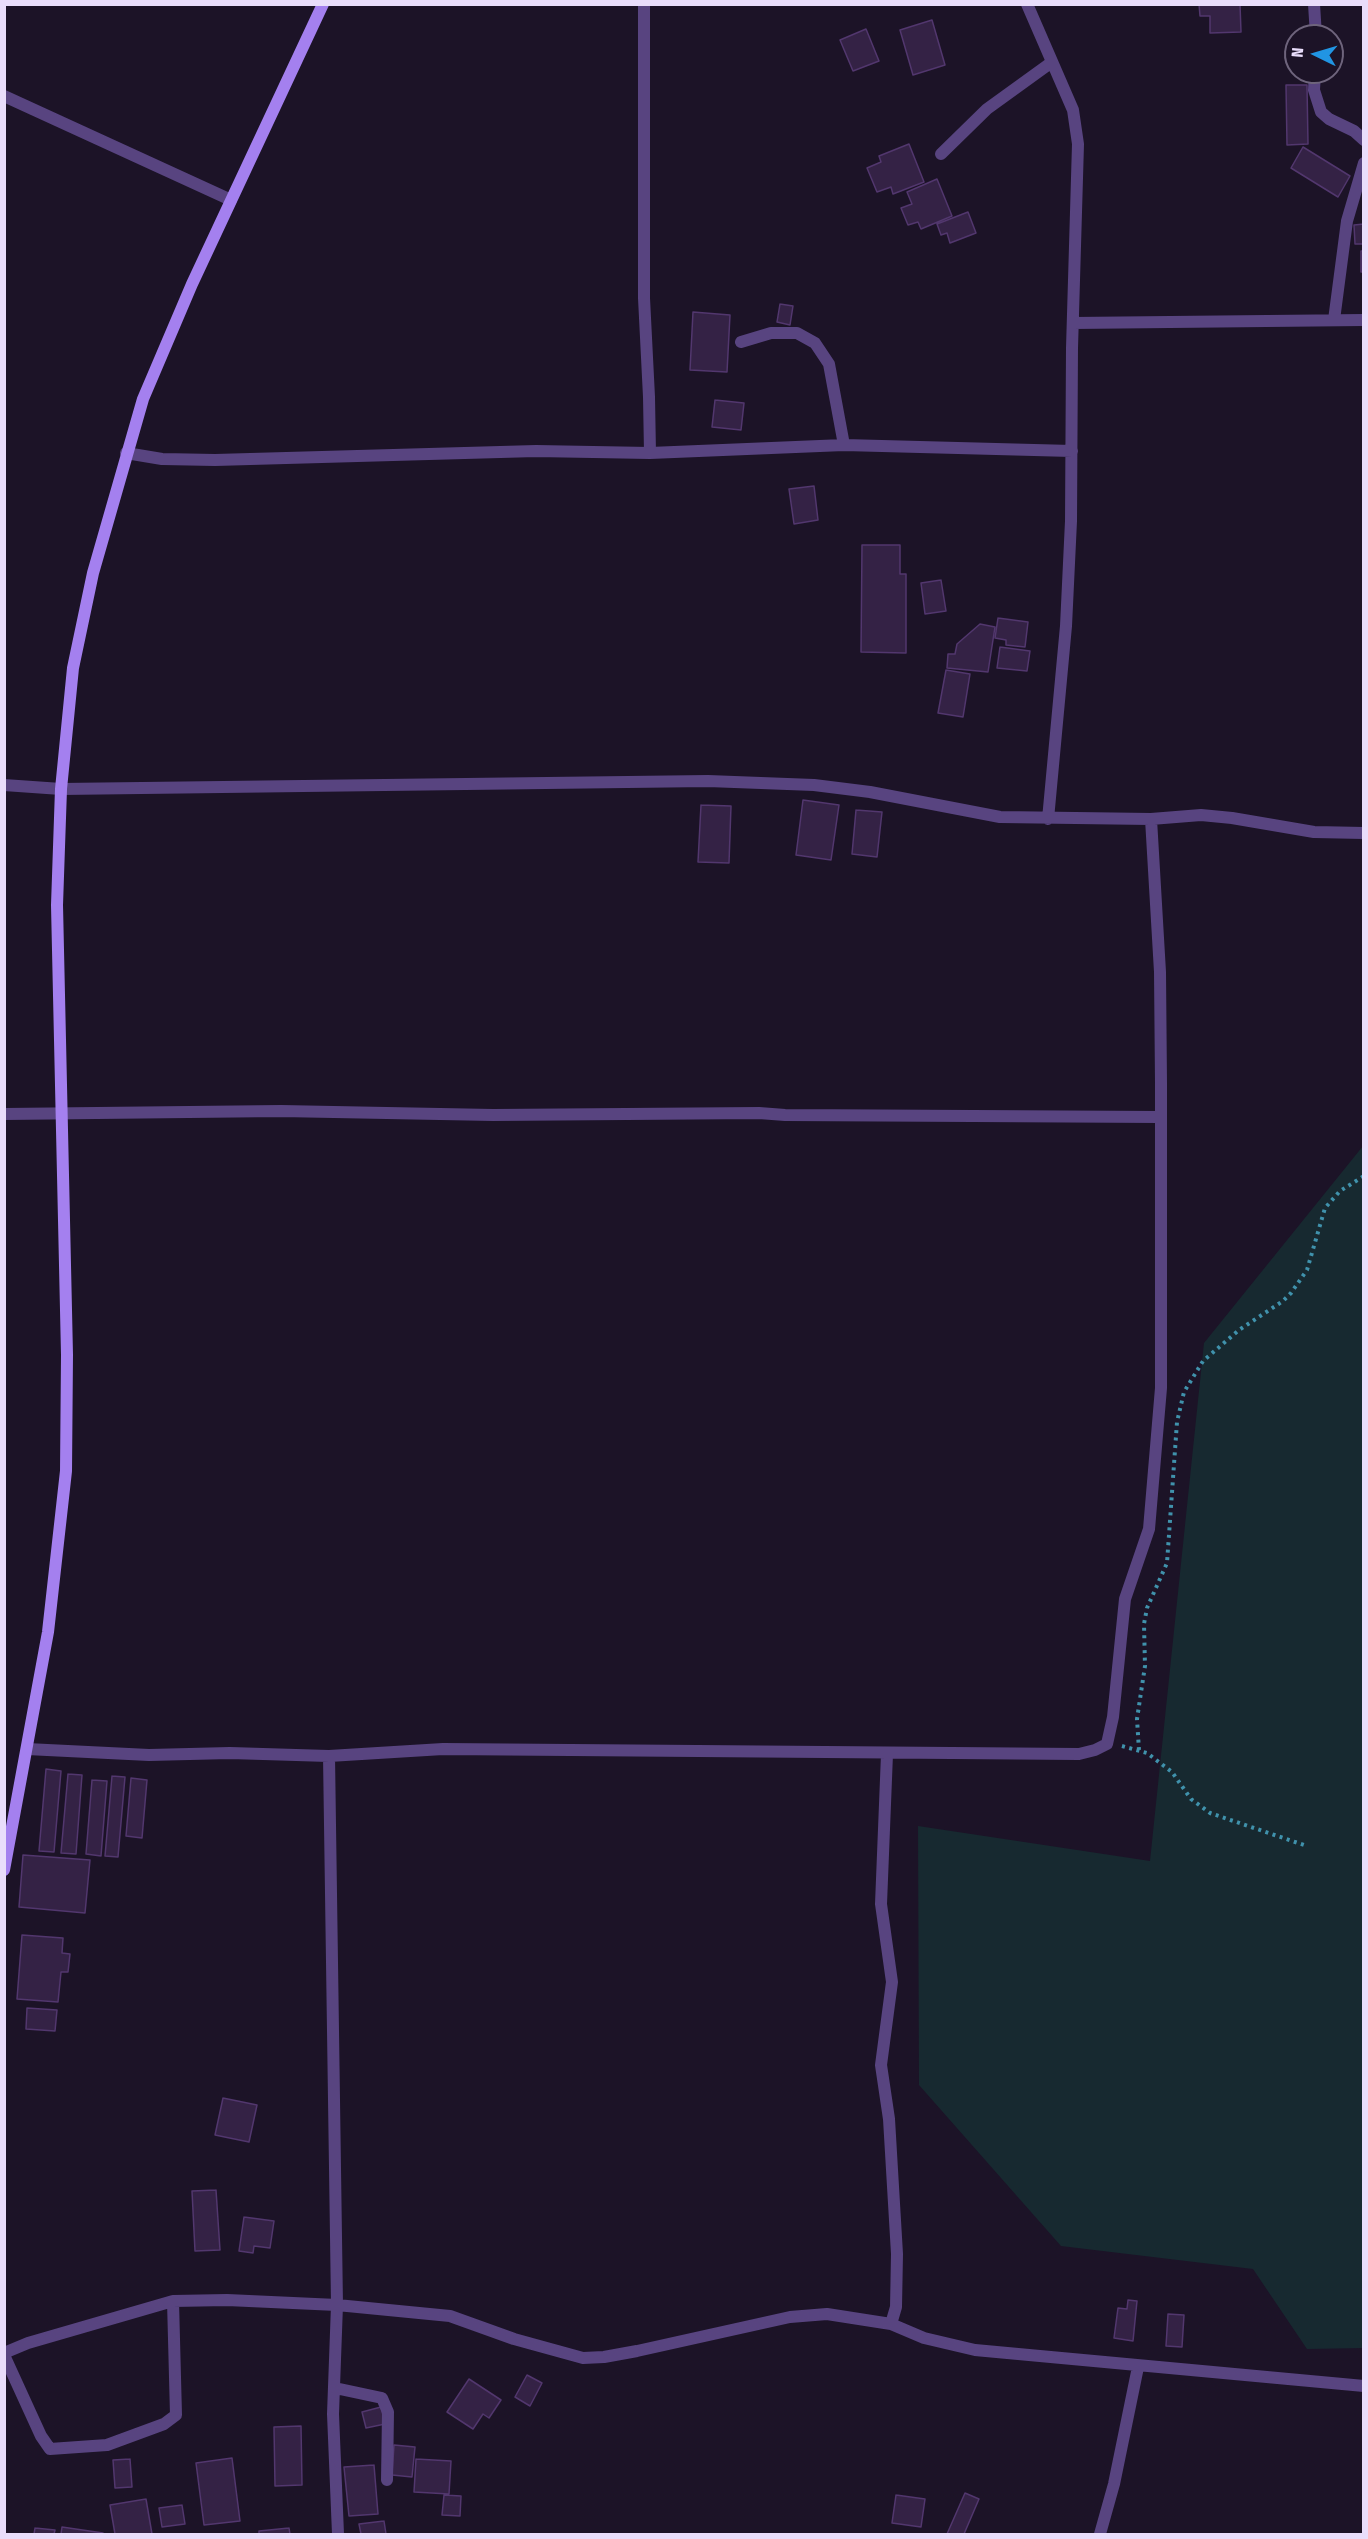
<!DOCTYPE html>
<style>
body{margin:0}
#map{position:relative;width:1368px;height:2539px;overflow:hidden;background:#1c1327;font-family:"Fira Sans Condensed",sans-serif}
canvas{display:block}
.frame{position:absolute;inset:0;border:6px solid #e9ddfb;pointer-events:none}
.north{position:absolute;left:1284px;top:24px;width:60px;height:60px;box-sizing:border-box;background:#1c1327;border:2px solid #6e647c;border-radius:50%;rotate:275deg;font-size:16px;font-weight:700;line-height:24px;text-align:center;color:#e9ddfb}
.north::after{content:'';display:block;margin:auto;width:21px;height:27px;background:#2195e3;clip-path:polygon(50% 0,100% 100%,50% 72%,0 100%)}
</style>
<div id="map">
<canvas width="1368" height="2539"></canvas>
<div class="frame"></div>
<div class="north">N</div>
</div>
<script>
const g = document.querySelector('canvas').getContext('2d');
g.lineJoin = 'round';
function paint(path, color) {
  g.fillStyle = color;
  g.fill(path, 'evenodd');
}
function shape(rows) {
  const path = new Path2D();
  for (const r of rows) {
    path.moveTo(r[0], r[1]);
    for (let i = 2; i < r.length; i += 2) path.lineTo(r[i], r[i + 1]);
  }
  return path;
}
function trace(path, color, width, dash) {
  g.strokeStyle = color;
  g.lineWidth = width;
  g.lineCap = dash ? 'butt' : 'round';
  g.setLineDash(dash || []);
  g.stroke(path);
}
const green = shape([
 [1363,1146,1364,2348,1307,2349,1253,2269,1061,2246,919,2085,918,1826,1150,1861,1204,1343]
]);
const building = shape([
 [1199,4,1240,4,1241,32,1210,33,1210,16,1200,16,1199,4],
 [932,20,945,65,913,75,900,30,932,20],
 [866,29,879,61,853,71,840,40,866,29],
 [1286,85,1307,85,1308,144,1287,145,1286,85],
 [909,144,924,182,893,194,891,187,877,192,867,168,881,162,879,156,909,144],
 [1303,147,1350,176,1338,197,1291,168,1303,147],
 [937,179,952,216,921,229,918,222,908,225,901,208,912,204,907,192,937,179],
 [968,212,976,233,950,243,947,233,941,235,937,224,968,212],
 [1364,224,1364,244,1355,244,1354,225,1364,224],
 [1361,251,1364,251,1364,272,1361,272,1361,251],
 [780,304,793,306,790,325,777,322,780,304],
 [693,312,730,315,727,372,690,370,693,312],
 [715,400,744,403,741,430,712,427,715,400],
 [814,486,818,520,794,524,789,489,814,486],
 [862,545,900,545,900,574,906,574,906,653,861,652,862,545],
 [941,580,946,611,925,614,921,583,941,580],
 [998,618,1028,622,1025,647,1006,645,1006,640,995,638,998,618],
 [980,624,995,627,988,672,947,668,948,654,955,654,957,644,980,624],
 [1000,647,1030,651,1027,671,997,668,1000,647],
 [946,670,970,674,963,717,938,713,946,670],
 [803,800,839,805,831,860,796,855,803,800],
 [701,805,731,806,729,863,698,862,701,805],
 [856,810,882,812,877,857,852,854,856,810],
 [46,1769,61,1771,54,1852,39,1851,46,1769],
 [68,1774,82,1775,76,1854,61,1853,68,1774],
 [112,1776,125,1777,118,1857,105,1856,112,1776],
 [131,1778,147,1780,142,1838,126,1836,131,1778],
 [92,1780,107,1781,101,1856,86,1854,92,1780],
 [23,1855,90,1860,85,1913,19,1907,23,1855],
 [22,1935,63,1938,62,1953,70,1954,68,1972,61,1972,58,2002,17,1999,22,1935],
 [27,2008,57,2010,55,2031,26,2029,27,2008],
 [223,2098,257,2105,249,2142,215,2135,223,2098],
 [216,2190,220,2250,195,2251,192,2191,216,2190],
 [244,2217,274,2221,270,2248,254,2246,253,2253,239,2251,244,2217],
 [1128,2300,1137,2301,1133,2341,1114,2338,1118,2308,1127,2309,1128,2300],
 [1168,2314,1184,2315,1182,2347,1166,2346,1168,2314],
 [527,2375,542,2383,530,2406,515,2397,527,2375],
 [469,2379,501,2400,489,2418,483,2414,473,2429,447,2412,469,2379],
 [381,2407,385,2424,366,2428,362,2412,381,2407],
 [301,2426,302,2485,275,2486,274,2427,301,2426],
 [394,2445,415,2447,412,2477,392,2475,394,2445],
 [232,2458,240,2521,204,2525,196,2463,232,2458],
 [130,2459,132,2487,115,2488,113,2460,130,2459],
 [416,2459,451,2461,449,2494,414,2492,416,2459],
 [374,2465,378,2514,349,2516,344,2467,374,2465],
 [965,2493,979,2499,964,2534,947,2534,965,2493],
 [444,2495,461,2496,460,2516,442,2515,444,2495],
 [896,2495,925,2499,921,2527,892,2523,896,2495],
 [146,2499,152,2534,115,2534,110,2505,146,2499],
 [182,2505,185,2524,162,2527,159,2508,182,2505],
 [384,2521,386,2534,361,2534,359,2524,384,2521],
 [62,2527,103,2533,102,2534,61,2534,62,2527],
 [35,2528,55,2530,54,2534,34,2534,35,2528],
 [289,2528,290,2534,259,2534,259,2531,289,2528]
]);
const path = shape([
 [1122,1746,1147,1753,1172,1772,1191,1799,1210,1813,1304,1845],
 [1139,1750,1137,1719,1145,1666,1144,1624,1147,1608,1167,1563,1177,1422,1184,1392,1203,1361,1239,1330,1283,1301,1291,1293,1307,1270,1325,1208,1340,1191,1364,1176]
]);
const street = shape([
 [644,4,644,298,649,397,650,453],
 [1027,4,1073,110,1078,144,1072,348,1071,521,1066,626,1048,819],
 [1314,4,1316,36],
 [1315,72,1314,90,1321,112,1329,119,1354,131,1364,140],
 [4,96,231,200],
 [941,154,987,109,1052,62],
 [1334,320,1347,221,1364,163],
 [1073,323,1364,320],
 [741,342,771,333,797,333,815,343,829,364,844,445],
 [126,453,162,459,215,460,536,451,650,453,844,445,1072,451],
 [4,785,61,789,708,781,814,785,870,792,1000,817,1151,819,1201,815,1232,818,1314,832,1364,833],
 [4,1114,281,1111,493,1115,759,1113,785,1115,1160,1117],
 [27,1749,149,1755,230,1753,329,1756,443,1749,1079,1754,1095,1750,1107,1744,1113,1717,1125,1599,1149,1529,1161,1388,1161,1083,1160,972,1151,819],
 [887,1754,881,1904,892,1982,881,2065,889,2119,897,2254,896,2307,891,2324],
 [329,1756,337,2305,333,2414,338,2534],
 [4,2353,28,2343,173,2301,227,2300,337,2305,450,2316,514,2339,583,2358,604,2357,637,2351,790,2317,827,2314,891,2324,924,2338,975,2350,1364,2386],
 [4,2355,41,2436,50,2449,107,2445,164,2424,176,2415,173,2301],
 [335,2388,382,2398,388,2412,387,2480],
 [1100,2534,1114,2484,1138,2367]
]);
const secondary = shape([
 [4,1870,48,1632,66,1471,67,1355,57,905,61,789,73,668,93,573,143,399,192,284,323,4]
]);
paint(green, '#172930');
paint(building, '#342245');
trace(building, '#52376e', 1.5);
trace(path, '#4092ac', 4, [3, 4.5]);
trace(street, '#584480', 12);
trace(secondary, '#a480ef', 12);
</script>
